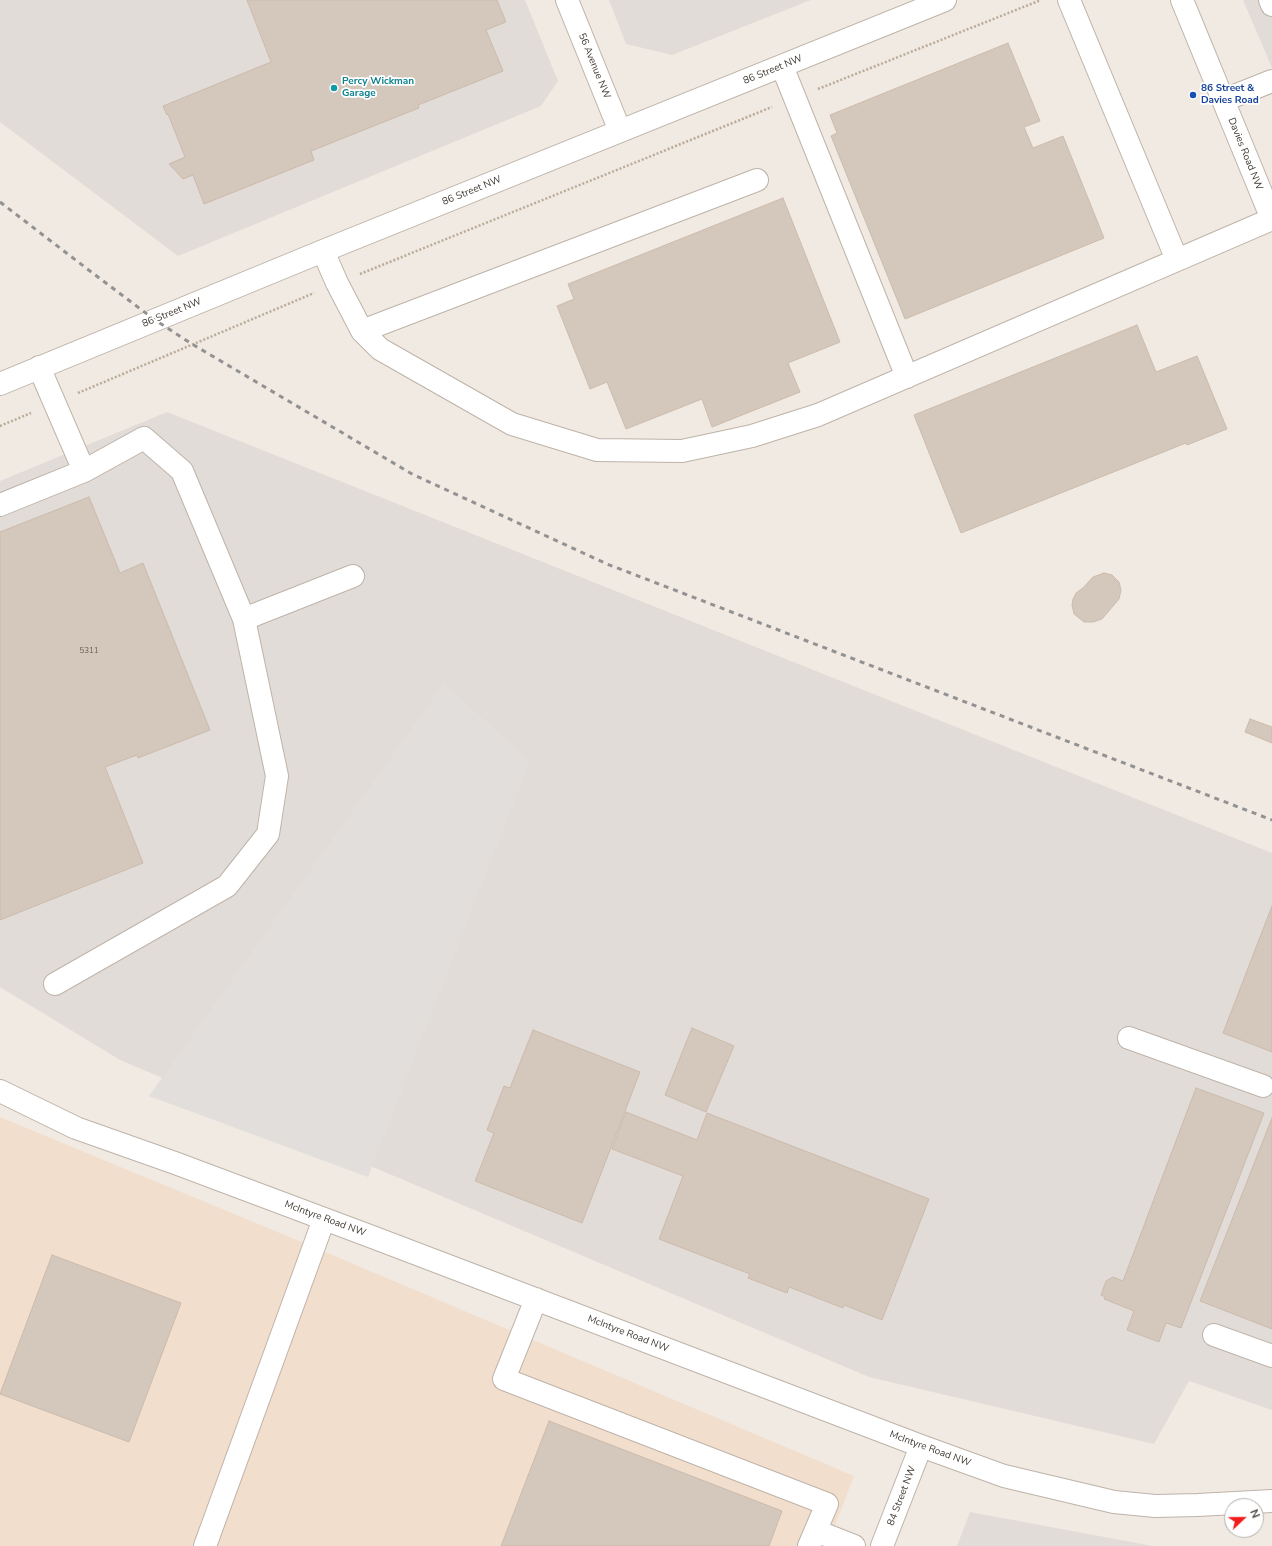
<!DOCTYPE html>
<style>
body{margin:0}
#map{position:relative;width:1272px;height:1546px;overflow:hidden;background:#f0eae2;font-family:"Nunito Sans",sans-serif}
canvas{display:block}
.north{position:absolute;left:1224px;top:1498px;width:40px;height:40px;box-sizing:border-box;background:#fff;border:1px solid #b3b0ad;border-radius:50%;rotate:68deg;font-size:11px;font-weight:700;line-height:16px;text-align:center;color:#423a33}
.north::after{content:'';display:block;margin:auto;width:14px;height:18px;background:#f01b1a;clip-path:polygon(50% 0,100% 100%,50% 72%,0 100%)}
</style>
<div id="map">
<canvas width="1272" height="1546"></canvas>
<div class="north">N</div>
</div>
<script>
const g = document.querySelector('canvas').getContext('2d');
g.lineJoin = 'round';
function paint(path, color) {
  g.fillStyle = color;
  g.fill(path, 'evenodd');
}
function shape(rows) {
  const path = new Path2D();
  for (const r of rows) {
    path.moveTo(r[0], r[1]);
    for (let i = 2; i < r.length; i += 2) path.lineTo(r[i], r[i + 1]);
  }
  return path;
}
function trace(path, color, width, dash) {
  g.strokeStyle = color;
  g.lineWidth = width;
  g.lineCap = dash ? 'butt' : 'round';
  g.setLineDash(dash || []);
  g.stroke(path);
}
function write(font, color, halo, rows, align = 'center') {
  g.font = font + ' "Nunito Sans",sans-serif';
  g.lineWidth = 3.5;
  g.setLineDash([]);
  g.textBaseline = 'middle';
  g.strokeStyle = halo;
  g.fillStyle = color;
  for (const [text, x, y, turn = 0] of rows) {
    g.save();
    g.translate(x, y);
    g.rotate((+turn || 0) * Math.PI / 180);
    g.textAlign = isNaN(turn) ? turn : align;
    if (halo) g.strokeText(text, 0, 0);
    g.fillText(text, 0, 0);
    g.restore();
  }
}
const commercial = shape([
 [0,1117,304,1243,854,1476,827,1546,0,1546]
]);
const industrial = shape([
 [0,0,525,0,558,81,541,106,178,256,0,122],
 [609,0,811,0,672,55,626,44],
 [1243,0,1272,0,1272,68],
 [167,412,1272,853,1272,1410,1189,1381,1154,1444,869,1377,120,1060,0,987,0,481],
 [970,1512,1153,1546,957,1546]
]);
const parking = shape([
 [444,683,530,761,368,1177,149,1096]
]);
const building = shape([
 [247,0,497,0,506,22,486,30,503,71,418,105,419,108,311,151,314,160,204,204,193,175,183,179,169,164,185,157,168,114,167,115,163,106,271,62,247,0],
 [1008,43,1040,121,1024,127,1033,148,1063,136,1104,238,905,319,831,136,837,133,830,115,1008,43],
 [783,198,840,342,788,363,800,392,712,427,702,399,626,429,607,382,590,389,557,306,574,299,568,284,783,198],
 [1137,325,1156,372,1197,356,1227,429,1187,445,1186,443,961,533,914,415,1137,325],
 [89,497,120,573,143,563,210,730,138,758,137,755,105,767,143,863,0,920,0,532,89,497],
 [1104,573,1112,575,1119,582,1121,590,1119,599,1102,619,1093,622,1084,622,1074,614,1072,605,1073,599,1076,593,1083,588,1093,577,1104,573],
 [1250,719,1272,727,1272,743,1245,732,1250,719],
 [1272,906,1272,1052,1223,1033,1272,906],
 [692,1028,734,1046,706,1112,665,1095,692,1028],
 [533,1030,640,1072,582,1223,475,1181,494,1133,487,1130,504,1086,510,1088,533,1030],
 [1196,1088,1264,1113,1181,1328,1166,1323,1159,1342,1127,1330,1134,1311,1104,1299,1105,1297,1101,1295,1106,1281,1113,1277,1123,1281,1196,1088],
 [626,1112,697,1140,707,1113,929,1199,882,1320,844,1305,843,1308,789,1287,787,1293,748,1278,750,1274,659,1239,683,1176,612,1149,626,1112],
 [1272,1118,1272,1329,1200,1301,1272,1118],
 [52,1255,181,1303,129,1442,0,1394,52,1255],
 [549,1421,782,1511,769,1546,501,1546,549,1421]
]);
const path = shape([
 [818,89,1041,0],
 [360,274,772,107],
 [78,393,314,293],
 [0,426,31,413]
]);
const minor = shape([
 [567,0,620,131],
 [1069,0,1177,260],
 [1182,0,1272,219],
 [1270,0,1272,5],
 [782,66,907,377],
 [1224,100,1272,81],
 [323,251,337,283,362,331,380,349,512,424,597,450,682,451,752,436,818,415,1272,219],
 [362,331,757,180],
 [0,384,323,251,945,0],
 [0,505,84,471,39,367],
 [244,619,353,576],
 [55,984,227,886,268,834,277,776,244,619,182,471,144,438,84,471],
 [1129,1038,1263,1086],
 [0,1091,76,1128,175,1163,375,1238,921,1446,1004,1476,1114,1502,1155,1506,1198,1505,1272,1501],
 [536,1299,504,1379,827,1504,809,1546],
 [1214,1335,1272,1356],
 [816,1531,854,1546],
 [205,1546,324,1219],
 [882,1546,921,1446]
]);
const rail = shape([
 [0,202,86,268,155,320,192,344,412,474,607,564,1272,820]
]);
const markers = [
 [334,88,4,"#0f9aa8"],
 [1193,95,4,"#1a4fb4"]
];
const numberNames = [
 ["5311",89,651]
];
const streetNames = [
 ["56 Avenue NW",594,66,68],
 ["86 Street NW",773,70,-22],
 ["Davies Road NW",1245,154,68],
 ["86 Street NW",472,191,-22],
 ["86 Street NW",172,313,-22],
 ["McIntyre Road NW",325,1219,20],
 ["McIntyre Road NW",628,1334,21],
 ["McIntyre Road NW",930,1449,20],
 ["84 Street NW",902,1496,-69]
];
const cultureNames = [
 ["Percy Wickman",342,82],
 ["Garage",342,94]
];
const transitNames = [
 ["86 Street &",1201,89],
 ["Davies Road",1201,101]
];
paint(commercial, '#f2decd');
paint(industrial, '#e2dcd8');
paint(parking, '#e1dedb');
paint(building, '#d4c7bb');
trace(building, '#ccbbac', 1);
trace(minor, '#beb3a9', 24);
trace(path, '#bcaa98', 2.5, [2, 2]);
trace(minor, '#fff', 22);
trace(rail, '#929292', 3, [5, 5]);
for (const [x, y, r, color] of markers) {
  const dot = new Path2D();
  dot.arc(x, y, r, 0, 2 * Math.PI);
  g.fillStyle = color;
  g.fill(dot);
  trace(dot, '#fff', 1.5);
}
write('8px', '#665d55', null, numberNames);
write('10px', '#423a33', '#fff', streetNames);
write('bold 10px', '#0d838f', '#fff', cultureNames, 'left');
write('bold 10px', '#164399', '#fff', transitNames, 'left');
</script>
